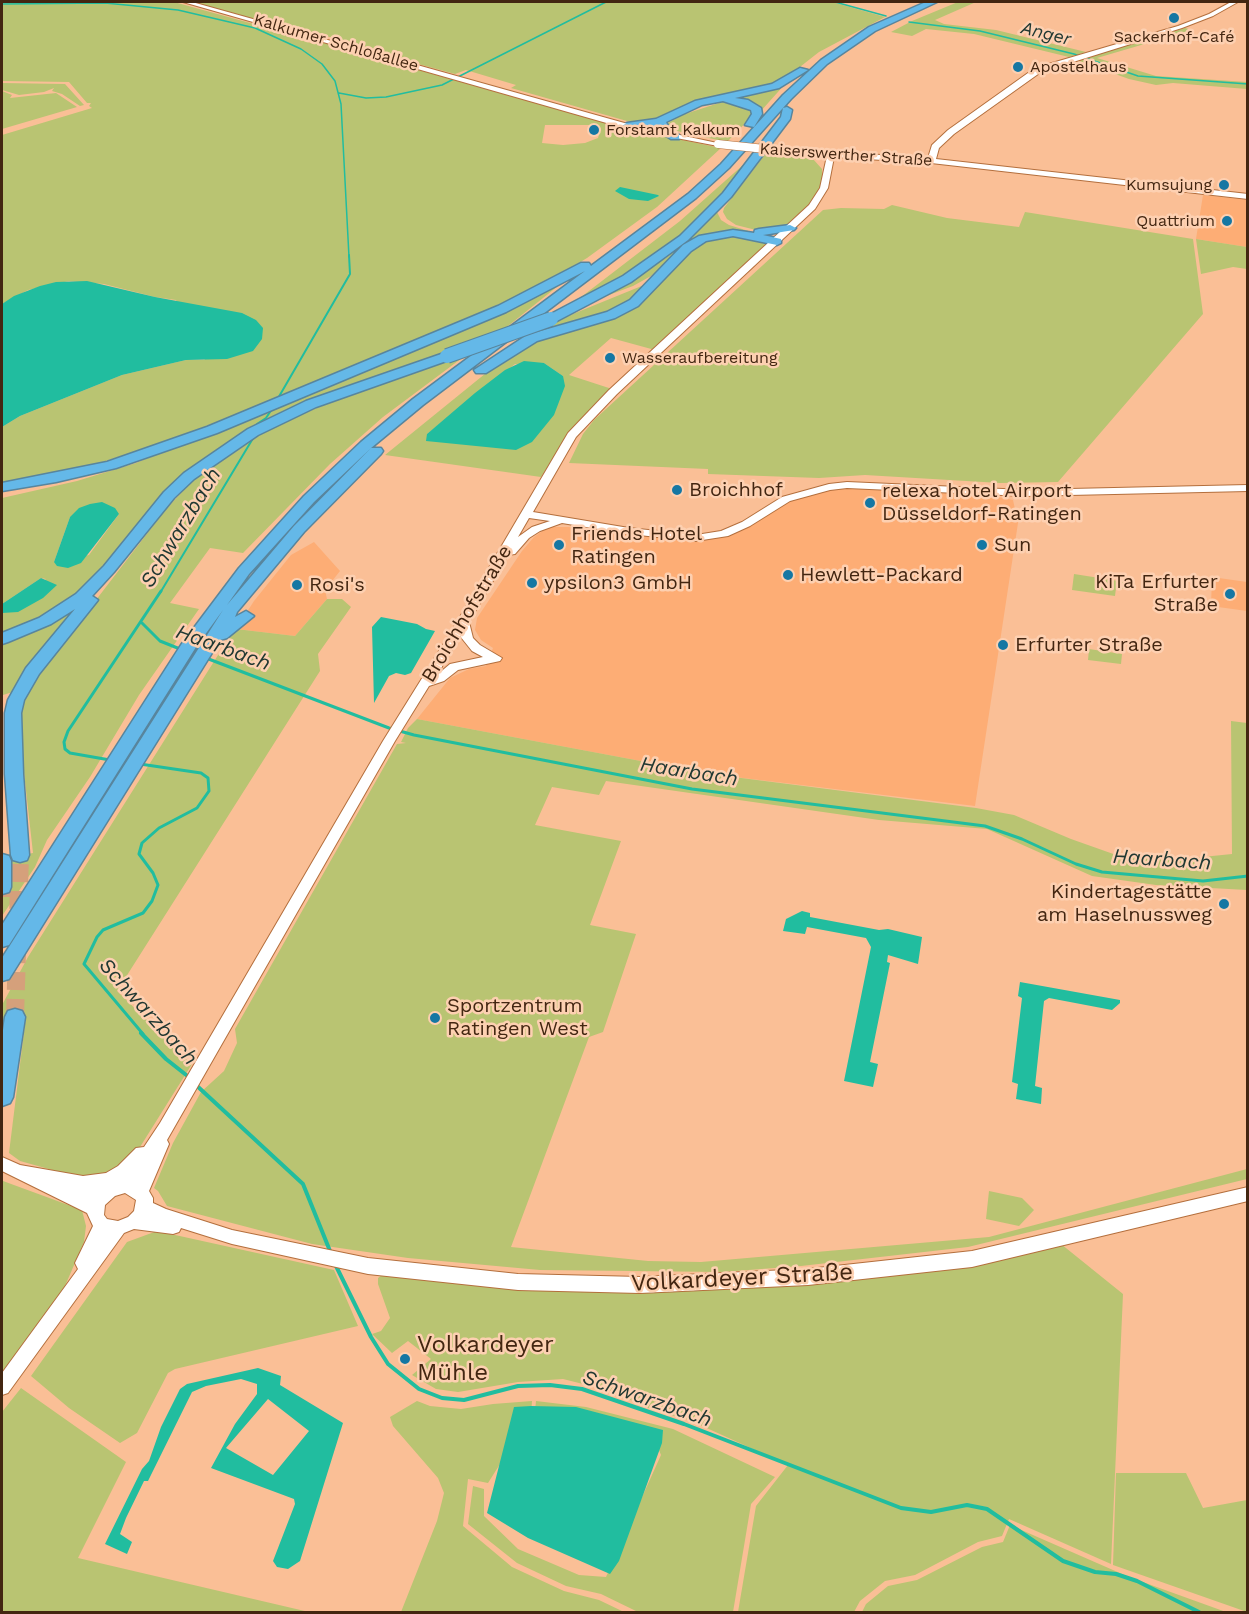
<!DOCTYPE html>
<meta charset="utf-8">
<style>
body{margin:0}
#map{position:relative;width:1249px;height:1614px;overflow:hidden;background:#fabf96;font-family:"Work Sans",sans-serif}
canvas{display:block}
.frame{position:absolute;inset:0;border:3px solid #432611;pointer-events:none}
</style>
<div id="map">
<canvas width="1249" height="1614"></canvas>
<div class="frame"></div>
</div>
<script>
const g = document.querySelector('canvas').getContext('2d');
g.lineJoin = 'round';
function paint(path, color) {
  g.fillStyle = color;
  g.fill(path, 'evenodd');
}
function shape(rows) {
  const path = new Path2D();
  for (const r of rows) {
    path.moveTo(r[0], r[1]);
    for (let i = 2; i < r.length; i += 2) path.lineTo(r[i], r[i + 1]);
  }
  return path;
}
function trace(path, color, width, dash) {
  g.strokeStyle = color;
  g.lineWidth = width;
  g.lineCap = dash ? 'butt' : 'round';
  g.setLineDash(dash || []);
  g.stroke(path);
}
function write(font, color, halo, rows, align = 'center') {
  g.font = font + ' "Work Sans",sans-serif';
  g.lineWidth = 5;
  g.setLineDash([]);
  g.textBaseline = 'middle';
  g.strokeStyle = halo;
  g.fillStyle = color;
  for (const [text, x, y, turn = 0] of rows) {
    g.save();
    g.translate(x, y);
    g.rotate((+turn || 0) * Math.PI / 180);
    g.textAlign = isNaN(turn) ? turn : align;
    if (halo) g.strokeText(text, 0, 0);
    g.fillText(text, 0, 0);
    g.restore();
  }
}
const built = shape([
 [1203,195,1247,200,1247,247,1196,239],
 [829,487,974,492,1013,500,1018,523,975,806,710,774,417,719,450,678,469,669,486,666,493,648,481,640,475,630,477,618,522,551,534,537,548,527,568,527,664,536,724,534,786,499],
 [314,542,340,571,325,590,327,599,295,636,236,629,254,601,291,555],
 [1212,577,1247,582,1247,611,1211,606]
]);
const green = shape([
 [2,2,174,2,290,34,286,36,314,44,320,42,619,127,721,148,657,207,587,258,528,294,242,413,158,445,89,466,2,483,2,427,20,416,122,375,186,360,205,360,176,300,155,297,104,284,69,281,28,290,2,304,2,135,92,108,89,106,91,103,87,103,69,82,2,81],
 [545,125,589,125,601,128,598,138,585,143,563,145,542,143],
 [193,2,832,2,885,17,819,52,782,81,762,87,698,101,654,120,634,123,511,88,516,85,466,70,455,74,337,42,341,38,338,37,319,37],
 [958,2,976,2,935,20,944,24,996,30,1086,52,1069,57,974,34,926,29,912,36,891,32,912,21],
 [1185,28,1192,30,1097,58,1156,76,1247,82,1247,89,1173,83,1156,85,1129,79,1076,60],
 [2,83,65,84,84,105,80,106,62,94,52,91,54,88,44,92,19,95,2,90],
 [786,83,760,112,723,99],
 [2,91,12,95,10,98,56,93,77,107,2,129],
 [722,102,731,102,752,110,753,115,727,142,668,129,668,123,682,115],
 [766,153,813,159,822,169,822,183,812,202,784,227,760,231,736,225,727,219,723,212,724,208],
 [752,157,713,205,681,237,622,279,572,304,680,221],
 [892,205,947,218,1019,227,1025,212,1193,239,1203,314,1058,482,1000,483,865,475,819,478,708,474,708,469,569,463,583,434,594,420,823,210,841,208,884,209],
 [717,212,721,220,729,225,765,236,735,231,701,236,651,276,633,286,601,298,666,258,690,239],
 [727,234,765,241,766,244,655,350,611,338,569,375,612,389,571,431,541,477,385,455,507,356,528,344,624,312,694,244],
 [544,363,563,376,427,434,515,364],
 [1196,239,1247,247,1247,269,1233,267,1201,274],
 [657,277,622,309,524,341,541,327,644,285],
 [563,282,498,334,307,403,163,494,112,558,68,603,14,631,2,634,2,613,46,579,41,578,2,604,2,498,77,481,136,463],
 [119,514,89,555,54,562,70,517],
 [466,355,383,417,330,464,243,553,210,548,170,603,199,609,139,695,90,777,47,840,35,867,2,916,2,888,7,886,8,857,33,853,19,728,23,702,29,687,166,509,196,477,231,452,262,433,347,394],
 [1074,574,1125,582,1124,589,1116,588,1115,596,1072,590],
 [327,599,342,599,351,607,318,654,320,671,117,991,192,1064,135,1155,110,1174,81,1178,20,1161,9,1153,26,1016,6,1018,2,1043,2,1005,28,957,230,636,236,629,295,636],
 [84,602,16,691,3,695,2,644,53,623],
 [1089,649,1122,654,1121,664,1088,660],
 [417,719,710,774,976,808,1014,815,1071,839,1119,856,1173,860,1232,854,1231,721,1247,723,1247,890,1156,885,1092,876,987,829,879,820,606,781,599,795,552,787,535,825,621,841,590,925,636,934,603,1032,589,1037,511,1247,648,1261,701,1262,989,1237,1247,1169,1247,1179,968,1247,801,1266,722,1272,540,1270,408,1258,312,1244,167,1206,158,1191,154,1188,173,1143,201,1092,224,1071,237,1043,235,1029,397,744,406,743,401,742,408,728],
 [3,1181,82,1210,86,1226,84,1242,65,1286,18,1358,2,1378],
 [989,1191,1022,1198,1034,1210,1019,1226,986,1219],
 [157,1231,334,1270,358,1326,175,1369,168,1373,137,1433,120,1443,69,1408,31,1376,127,1242],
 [1061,1244,1123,1294,1111,1564,1009,1519,1002,1536,978,1542,915,1575,885,1581,860,1601,854,1612,738,1612,756,1506,788,1465,689,1420,653,1410,611,1391,563,1379,518,1382,458,1392,436,1389,412,1375,431,1359,408,1341,392,1353,372,1334,381,1331,390,1318,378,1284,378,1278,382,1275,633,1290,724,1290,932,1270],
 [21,1388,126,1462,78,1558,309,1612,2,1612,2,1412],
 [417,1401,430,1406,461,1409,493,1404,532,1401,531,1415,488,1483,468,1479,463,1526,512,1567,564,1591,599,1600,624,1612,401,1612,437,1521,444,1493,438,1478,393,1426,390,1417],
 [536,1401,586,1407,673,1429,775,1477,751,1504,733,1612,638,1612,601,1594,566,1586,517,1563,468,1524,473,1486,484,1489,484,1516,518,1549,579,1575,606,1577,661,1455,654,1438,535,1411],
 [1116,1473,1186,1473,1203,1508,1247,1500,1247,1612,1113,1565],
 [1010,1525,1129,1577,1226,1612,862,1612,866,1604,888,1586,917,1580,982,1547,1003,1542]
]);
const water = shape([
 [620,187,658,195,659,196,648,201,629,199,615,191],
 [87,281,155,297,242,313,256,320,263,328,262,339,253,351,227,359,186,360,122,375,20,416,2,427,2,304,14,296,40,286,56,282],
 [524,361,544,363,563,376,565,386,554,415,532,442,516,450,426,441,427,434,475,393,505,370],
 [102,502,115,508,119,514,81,563,68,568,57,566,54,562,70,517,79,508,90,504],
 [41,578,57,585,43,598,18,612,2,613,2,604],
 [381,617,417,624,426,629,435,631,411,673,405,675,396,673,389,676,374,703,372,627],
 [802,911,810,913,810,917,879,930,888,929,922,937,918,964,888,955,887,962,890,963,870,1062,878,1064,873,1087,844,1081,871,947,866,938,807,927,805,934,783,931,786,919],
 [1020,982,1120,1000,1120,1003,1112,1010,1049,998,1044,1001,1035,1086,1042,1088,1041,1104,1016,1099,1018,1084,1012,1082,1022,998,1018,996],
 [258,1368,281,1376,280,1385,343,1423,300,1561,288,1569,277,1567,273,1561,295,1504,294,1499,211,1468,235,1424,257,1394,257,1384,241,1379,206,1386,192,1392,148,1481,144,1481,126,1518,120,1534,132,1542,127,1554,105,1544,142,1469,149,1461,161,1427,180,1389,187,1384],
 [268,1399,309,1431,273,1475,226,1448],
 [531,1406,576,1407,663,1430,662,1443,619,1561,610,1574,528,1538,487,1513,514,1407]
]);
const streamFar3 = shape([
 [835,2,886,16],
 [2,4,105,3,178,10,255,28,301,49,322,64,335,81,341,104,349,257],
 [909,22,980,31,1074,54,1138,76,1248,84],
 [339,93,366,98,386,97,442,85,606,2]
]);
const streamFar2 = shape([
 [277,400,350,274,349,255],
 [256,428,257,424,266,418,272,409],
 [160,593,255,435]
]);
const streamFar1 = shape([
 [142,623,160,641,180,649],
 [206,658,389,728,414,735,692,789,985,826,1022,839,1076,864,1102,872,1203,881,1248,876],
 [110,760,70,753,65,749,64,742,68,731,161,591],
 [140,764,201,773,208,778,209,791,197,808,159,828,142,843,139,854,153,873,158,885,152,901,143,913,103,930,97,937,84,964,143,1034]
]);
const stream = shape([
 [141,1033,166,1059,190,1078],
 [196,1085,303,1184,330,1251],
 [336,1266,371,1337,388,1364,419,1389,442,1398,464,1400,518,1386,550,1385,582,1389,684,1424,901,1508,931,1512,967,1505,987,1509,1063,1561,1095,1572,1116,1574,1137,1581,1199,1612]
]);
const highwayTunnel = shape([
 [2,887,2,897],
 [15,1017,20,855]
]);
const secondary = shape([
 [183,2,192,2,628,124,722,144,718,146,624,128,183,2],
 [1231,2,1238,2,1213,16,1182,28,1041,72,954,134,939,148,936,159,1248,194,1248,199,931,163,834,157,828,188,815,209,617,394,576,437,533,512,629,528,696,535,721,531,742,522,782,497,829,484,847,482,1025,490,1248,485,1248,491,1025,496,847,488,830,490,790,501,750,526,728,536,696,541,629,534,562,523,540,531,529,538,515,554,508,555,469,622,473,638,480,645,502,658,500,661,458,670,444,681,429,686,395,741,167,1140,169,1144,149,1191,153,1198,153,1203,166,1209,232,1230,368,1258,518,1274,640,1277,808,1269,972,1251,1248,1187,1248,1201,972,1267,808,1285,640,1293,518,1290,368,1274,232,1244,181,1228,179,1232,173,1234,134,1229,124,1233,8,1393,2,1395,2,1373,78,1269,75,1263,93,1226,87,1213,2,1171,2,1157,20,1165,83,1176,106,1173,118,1166,136,1148,144,1147,160,1123,383,741,457,622,568,433,609,390,809,205,820,188,827,156,774,152,771,152,771,148,928,158,932,145,948,130,1035,68,1178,26,1209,14,1231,2],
 [529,518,550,521,532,527,518,537,529,518],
 [460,636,472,651,483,657,450,664,437,675,460,636],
 [125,1193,136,1200,134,1211,128,1217,118,1221,107,1219,104,1215,105,1205,115,1196,125,1193]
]);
const highway = shape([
 [926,2,937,2,875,31,827,64,791,99,729,168,696,198,423,405,371,448,314,502,249,574,227,605,294,526,371,448,381,448,383,451,381,454,304,532,237,612,235,617,246,611,254,616,227,638,220,640,9,979,2,981,2,958,223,610,196,647,9,945,2,947,2,925,181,645,239,568,304,496,361,442,413,399,585,271,506,312,217,433,116,468,56,482,2,491,2,483,107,462,207,427,498,306,581,263,589,263,591,266,688,194,721,164,783,95,821,60,869,27,926,2],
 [800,68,808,70,779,88,735,98,748,100,761,108,762,114,754,127,745,125,752,114,751,110,723,101,702,105,666,122,669,128,679,135,679,139,671,139,660,132,658,126,644,133,639,130,641,127,627,129,622,126,627,123,656,119,695,101,772,84,800,68],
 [787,107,792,110,790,119,731,197,688,240,631,282,555,322,547,322,545,319,547,316,623,276,680,236,723,193,781,117,783,108,787,107],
 [790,225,796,228,794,230,763,235,781,239,781,243,777,245,733,236,706,241,691,251,638,306,615,318,537,341,486,373,476,373,474,370,527,335,607,312,630,300,683,245,699,236,733,230,754,233,755,230,759,229,790,225],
 [447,352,453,356,452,359,316,407,258,435,194,479,174,498,114,572,92,596,98,600,39,674,24,700,21,713,23,774,29,855,27,860,20,862,13,860,11,855,5,774,5,713,8,700,26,668,75,609,51,624,8,642,2,644,2,633,39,618,76,594,104,566,164,492,184,473,248,429,306,401,447,352],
 [2,854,9,856,11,861,11,887,9,892,2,894,2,854],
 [15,1009,22,1011,25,1017,13,1097,10,1103,2,1106,2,1037,5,1017,8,1011,15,1009]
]);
const secondaryBridge = shape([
 [718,144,774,150]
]);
const highwayBridge = shape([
 [447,356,551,319]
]);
const markers = [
 [1174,18,6,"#1577a3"],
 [1018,67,6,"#1577a3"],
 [594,130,6,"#1577a3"],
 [1224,185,6,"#1577a3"],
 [1227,221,6,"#1577a3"],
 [610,358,6,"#1577a3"],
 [677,490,6,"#1577a3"],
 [870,503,6,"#1577a3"],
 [559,545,6,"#1577a3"],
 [982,545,6,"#1577a3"],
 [788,575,6,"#1577a3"],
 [532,583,6,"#1577a3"],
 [297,585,6,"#1577a3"],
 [1230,594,6,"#1577a3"],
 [1003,645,6,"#1577a3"],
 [1224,904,6,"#1577a3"],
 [435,1018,6,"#1577a3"],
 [405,1359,6,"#1577a3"]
];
const farPoinames = [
 ["Sackerhof-Café",1174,37,"center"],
 ["Apostelhaus",1030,67],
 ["Forstamt Kalkum",606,130],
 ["Kumsujung",1212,185,"right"],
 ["Quattrium",1215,221,"right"],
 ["Wasseraufbereitung",622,358]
];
const farStreetnames = [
 ["Kalkumer Schloßallee",336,43,16],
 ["Kaiserswerther Straße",846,155,4]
];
const farWaternames = [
 ["Anger",1046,34,14]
];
const poiNames = [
 ["Broichhof",689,490],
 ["relexa hotel Airport",882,491],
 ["Düsseldorf-Ratingen",882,514],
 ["Friends Hotel",571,534],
 ["Ratingen",571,557],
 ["Sun",994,545],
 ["Hewlett-Packard",800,575],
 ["KiTa Erfurter",1218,582,"right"],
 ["Straße",1218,605,"right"],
 ["ypsilon3 GmbH",544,583],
 ["Rosi's",309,585],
 ["Erfurter Straße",1015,645],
 ["Kindertagestätte",1212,892,"right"],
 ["am Haselnussweg",1212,915,"right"],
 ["Sportzentrum",447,1006],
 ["Ratingen West",447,1029]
];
const streetNames = [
 ["Broichhofstraße",467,614,-59]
];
const waterNames = [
 ["Schwarzbach",181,528,-59],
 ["Haarbach",223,648,20],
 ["Haarbach",689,772,9],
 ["Haarbach",1162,860,4],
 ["Schwarzbach",148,1012,48],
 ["Schwarzbach",647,1399,19]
];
const nearStreetnames = [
 ["Volkardeyer Straße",742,1278,-3]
];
const nearPoinames = [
 ["Volkardeyer",417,1345],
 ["Mühle",417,1373]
];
paint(built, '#fdad75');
paint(green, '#b9c472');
paint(water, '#21bd9f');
trace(streamFar3, '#21bd9f', 1.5);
trace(streamFar2, '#21bd9f', 2);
trace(streamFar1, '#21bd9f', 3);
trace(stream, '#21bd9f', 4);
trace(highwayTunnel, '#d5a07b', 18, [18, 9]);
trace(secondary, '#b46f3d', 2);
trace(highway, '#58859d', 3);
paint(secondary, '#fff');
paint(highway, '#64b8e8');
trace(secondaryBridge, '#b46f3d', 9, []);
trace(highwayBridge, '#58859d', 16, []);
trace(secondaryBridge, '#fff', 8);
trace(highwayBridge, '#64b8e8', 14);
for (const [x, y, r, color] of markers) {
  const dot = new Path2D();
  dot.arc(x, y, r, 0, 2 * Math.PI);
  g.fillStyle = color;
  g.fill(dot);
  trace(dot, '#fdd0b1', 2);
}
write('16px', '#432611', '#fdd0b1', farPoinames, 'left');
write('16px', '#432611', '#fdd0b1', farStreetnames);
write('italic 18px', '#213832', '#fdd0b1', farWaternames);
write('20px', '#432611', '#fdd0b1', poiNames, 'left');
write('20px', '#432611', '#fdd0b1', streetNames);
write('italic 21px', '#213832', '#fdd0b1', waterNames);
write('24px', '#432611', '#fdd0b1', nearStreetnames);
write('24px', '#432611', '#fdd0b1', nearPoinames, 'left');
</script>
